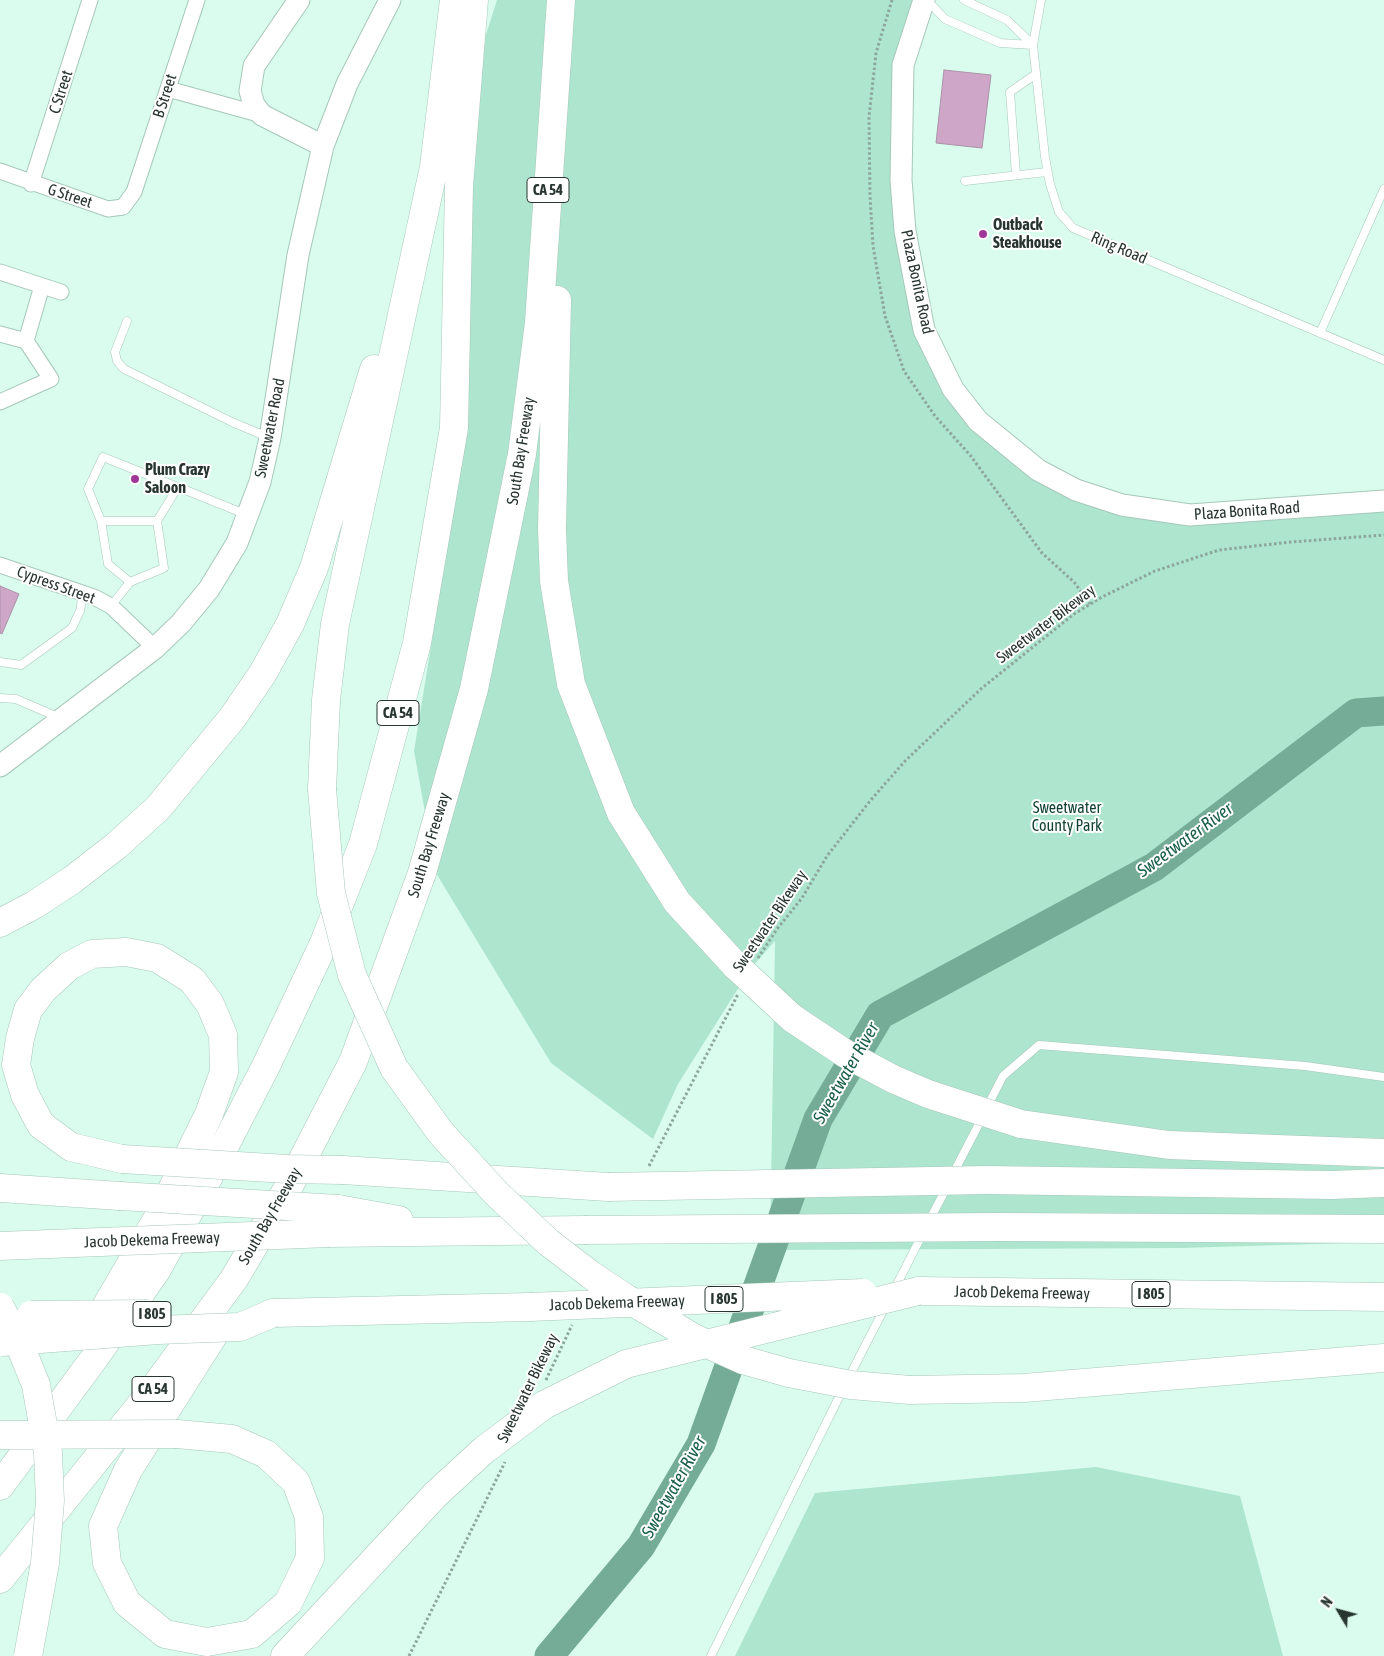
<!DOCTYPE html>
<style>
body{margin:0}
#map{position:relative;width:1384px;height:1656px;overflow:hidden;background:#dafcee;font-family:"Asap Condensed",sans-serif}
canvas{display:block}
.north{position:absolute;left:1314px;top:1586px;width:50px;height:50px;-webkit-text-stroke:4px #fff;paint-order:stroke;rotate:307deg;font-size:14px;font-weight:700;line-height:20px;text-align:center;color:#283530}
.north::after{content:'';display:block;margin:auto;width:18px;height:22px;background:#283530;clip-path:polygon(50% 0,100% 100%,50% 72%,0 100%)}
</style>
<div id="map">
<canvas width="1384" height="1656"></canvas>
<div class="north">N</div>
</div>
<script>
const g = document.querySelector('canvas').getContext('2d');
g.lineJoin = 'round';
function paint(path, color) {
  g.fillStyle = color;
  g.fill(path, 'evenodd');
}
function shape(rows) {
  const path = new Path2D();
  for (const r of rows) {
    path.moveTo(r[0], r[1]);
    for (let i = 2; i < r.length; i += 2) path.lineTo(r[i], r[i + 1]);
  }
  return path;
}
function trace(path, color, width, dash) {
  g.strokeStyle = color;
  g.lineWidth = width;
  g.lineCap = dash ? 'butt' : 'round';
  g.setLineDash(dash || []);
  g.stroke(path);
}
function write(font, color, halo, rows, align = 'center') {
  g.font = font + ' "Asap Condensed",sans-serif';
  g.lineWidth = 4;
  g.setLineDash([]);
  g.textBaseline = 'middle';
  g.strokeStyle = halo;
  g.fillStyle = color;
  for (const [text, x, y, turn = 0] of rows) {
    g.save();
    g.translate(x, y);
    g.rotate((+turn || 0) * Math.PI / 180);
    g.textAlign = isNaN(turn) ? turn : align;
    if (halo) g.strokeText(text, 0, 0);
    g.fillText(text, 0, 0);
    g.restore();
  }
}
const green = shape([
 [497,0,924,0,913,31,900,176,939,363,1020,458,1143,509,1384,499,1384,1242,1181,1248,770,1250,775,941,751,968,678,1084,653,1139,551,1063,436,873,414,751,432,640,439,482,466,98],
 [1096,1467,1240,1496,1283,1656,735,1656,815,1493]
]);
const river = shape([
 [549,1656,641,1546,701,1444,818,1119,880,1015,1154,867,1356,713,1384,711]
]);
const building = shape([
 [944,70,991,75,982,148,936,143,944,70],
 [0,586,19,594,2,634,0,633,0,586]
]);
const path = shape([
 [892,0,876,53,869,117,870,196,873,246,885,316,904,371,935,416,970,455,1042,553,1074,582,1090,604],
 [758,958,777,929,802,898,827,856,870,801,906,760,982,688,1074,614,1102,597,1155,571,1219,550,1291,542,1384,535],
 [649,1166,738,994],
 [546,1380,572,1325],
 [409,1656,505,1462]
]);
const service = shape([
 [927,0,945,19,1000,43,1033,45],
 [964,0,1007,20,1033,45],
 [1041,0,1033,45,1045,157,1050,184,1059,212,1073,228,1384,360],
 [1016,175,1010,92,1036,74],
 [965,181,1047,172],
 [127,321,115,352,117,361,124,369,234,423,268,437],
 [1320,333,1384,189],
 [101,521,88,489,103,457,245,514],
 [157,521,178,487],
 [111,606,130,582,164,568,157,521,101,521,108,564,130,582],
 [0,662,21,665,72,628,80,611,83,594],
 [0,698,16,699,60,718],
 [987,1107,1003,1076,1039,1045,1305,1066,1384,1077],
 [953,1174,982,1118],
 [928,1223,947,1187],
 [894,1290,923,1233],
 [848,1379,885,1307],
 [711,1656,843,1389]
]);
const minor = shape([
 [168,89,262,115],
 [0,171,108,209,123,207,134,192,197,0],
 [31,184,90,0],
 [0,272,61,292],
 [0,334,26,341,51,379,0,402],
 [26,341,42,286],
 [0,565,94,597,111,606,155,648]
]);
const secondary = shape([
 [299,0,254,66,250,91,254,105,262,115,323,146],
 [924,0,903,65,901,180,905,231,924,330,953,389,978,421,1038,470,1076,490,1122,505,1190,515,1384,501],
 [0,766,155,648,181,623,209,589,237,543,260,482,270,438,298,255,323,146,347,84,390,0]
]);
const motorway = shape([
 [557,300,552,529,554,581,571,684,621,813,677,902,736,966],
 [322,789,326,700,335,624,434,167,454,0],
 [0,923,34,905,72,880,116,846,158,808,233,717,263,673,290,624,314,568,374,369],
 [1021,1124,1169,1145,1384,1153],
 [343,1170,608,1187],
 [987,1180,1332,1185,1384,1183],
 [0,1188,120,1196],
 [338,1209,399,1220],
 [999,1227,1384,1229],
 [329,1233,584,1230],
 [0,1246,75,1243],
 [918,1291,1384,1297],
 [273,1313,530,1307],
 [94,1334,94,1327,160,1214,209,1114,224,1072,223,1035,210,1004,192,980,157,958,126,952,92,954,69,966,43,990,28,1010,20,1038,16,1065,25,1095,41,1125,71,1147,122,1159],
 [910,1390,1024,1388,1384,1358],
 [177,1434,232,1439,266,1454,296,1482,309,1517,310,1558,288,1603,252,1634,207,1642,165,1634,127,1603,107,1563,103,1526,128,1470,213,1336],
 [0,1486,93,1360,156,1271,208,1178,266,1066,324,943,363,844,417,643,454,428,459,186,474,0],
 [0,1579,151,1392,234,1279,288,1188,353,1062,422,873,474,689,522,454,539,323,561,0],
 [285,1656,436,1494]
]);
const motorwayBridge = shape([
 [322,789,331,893,352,975,394,1068,441,1133,496,1193,548,1242,591,1275,624,1297,694,1338,743,1360,789,1373,851,1385,910,1390],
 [736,966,792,1018,846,1054,893,1079,928,1094,1021,1124],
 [122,1159,287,1169,343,1170],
 [608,1187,987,1180],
 [120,1196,338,1209],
 [584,1230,999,1227],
 [75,1243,329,1233],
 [0,1307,19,1343,36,1385,48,1453,50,1501,45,1563,28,1656],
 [530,1307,863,1293],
 [31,1315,149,1314],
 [1,1342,158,1330,240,1327,273,1313],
 [0,1435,177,1434],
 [436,1494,484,1450,544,1405,626,1364,918,1291]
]);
const markers = [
 [983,234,5,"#a03798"],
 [135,479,5,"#a03798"]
];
const shields = [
 [548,190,42],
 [398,713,42],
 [1151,1294,38],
 [724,1299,38],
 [152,1314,38],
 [153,1389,42]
];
const shieldNames = [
 ["CA 54",548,190],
 ["CA 54",398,713],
 ["I 805",1151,1294],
 ["I 805",724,1299],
 ["I 805",152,1314],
 ["CA 54",153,1389]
];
const streetNames = [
 ["C Street",61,92,-72],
 ["B Street",165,96,-72],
 ["G Street",70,196,18],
 ["Ring Road",1119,248,23],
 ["Plaza Bonita Road",917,282,78],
 ["Sweetwater Road",270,428,-79],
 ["South Bay Freeway",521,451,-81],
 ["Plaza Bonita Road",1247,511,-4],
 ["Cypress Street",56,585,20],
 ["Sweetwater Bikeway",1046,624,-37],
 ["South Bay Freeway",429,845,-73],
 ["Sweetwater Bikeway",770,921,-56],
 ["South Bay Freeway",270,1216,-60],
 ["Jacob Dekema Freeway",152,1240,-2],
 ["Jacob Dekema Freeway",1022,1293,1],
 ["Jacob Dekema Freeway",617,1303,-2],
 ["Sweetwater Bikeway",528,1388,-64]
];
const poiNames = [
 ["Outback",993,225],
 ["Steakhouse",993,243],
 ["Plum Crazy",145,470],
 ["Saloon",145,488]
];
const parkNames = [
 ["Sweetwater",1067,808],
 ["County Park",1067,826]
];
const waterNames = [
 ["Sweetwater River",1185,840,-36],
 ["Sweetwater River",846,1073,-60],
 ["Sweetwater River",674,1487,-61]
];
paint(green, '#ade5cf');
trace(river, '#75ac97', 29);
paint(building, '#cea6c8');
trace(building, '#aa92a7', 1);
trace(service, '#a6c8ba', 9);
trace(minor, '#a6c8ba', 17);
trace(secondary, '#a6c8ba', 23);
trace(motorway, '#a6c8ba', 29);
trace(path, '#8da69c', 3, [2.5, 2.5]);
trace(service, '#fff', 8);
trace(minor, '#fff', 15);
trace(secondary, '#fff', 21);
trace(motorway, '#fff', 28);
trace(motorwayBridge, '#a6c8ba', 29, []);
trace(motorwayBridge, '#fff', 28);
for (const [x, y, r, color] of markers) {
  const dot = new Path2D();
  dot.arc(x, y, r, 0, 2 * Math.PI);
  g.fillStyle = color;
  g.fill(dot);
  trace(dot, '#fff', 2);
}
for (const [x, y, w] of shields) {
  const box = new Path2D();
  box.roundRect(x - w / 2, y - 12.5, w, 25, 4);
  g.fillStyle = '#fff';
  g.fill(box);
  trace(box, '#283530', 1);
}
write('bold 15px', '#283530', null, shieldNames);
write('16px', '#283530', '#fff', streetNames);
write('bold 16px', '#283530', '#fff', poiNames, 'left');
write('16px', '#0e3f30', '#fff', parkNames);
write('italic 18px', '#195f4a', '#fff', waterNames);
</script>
